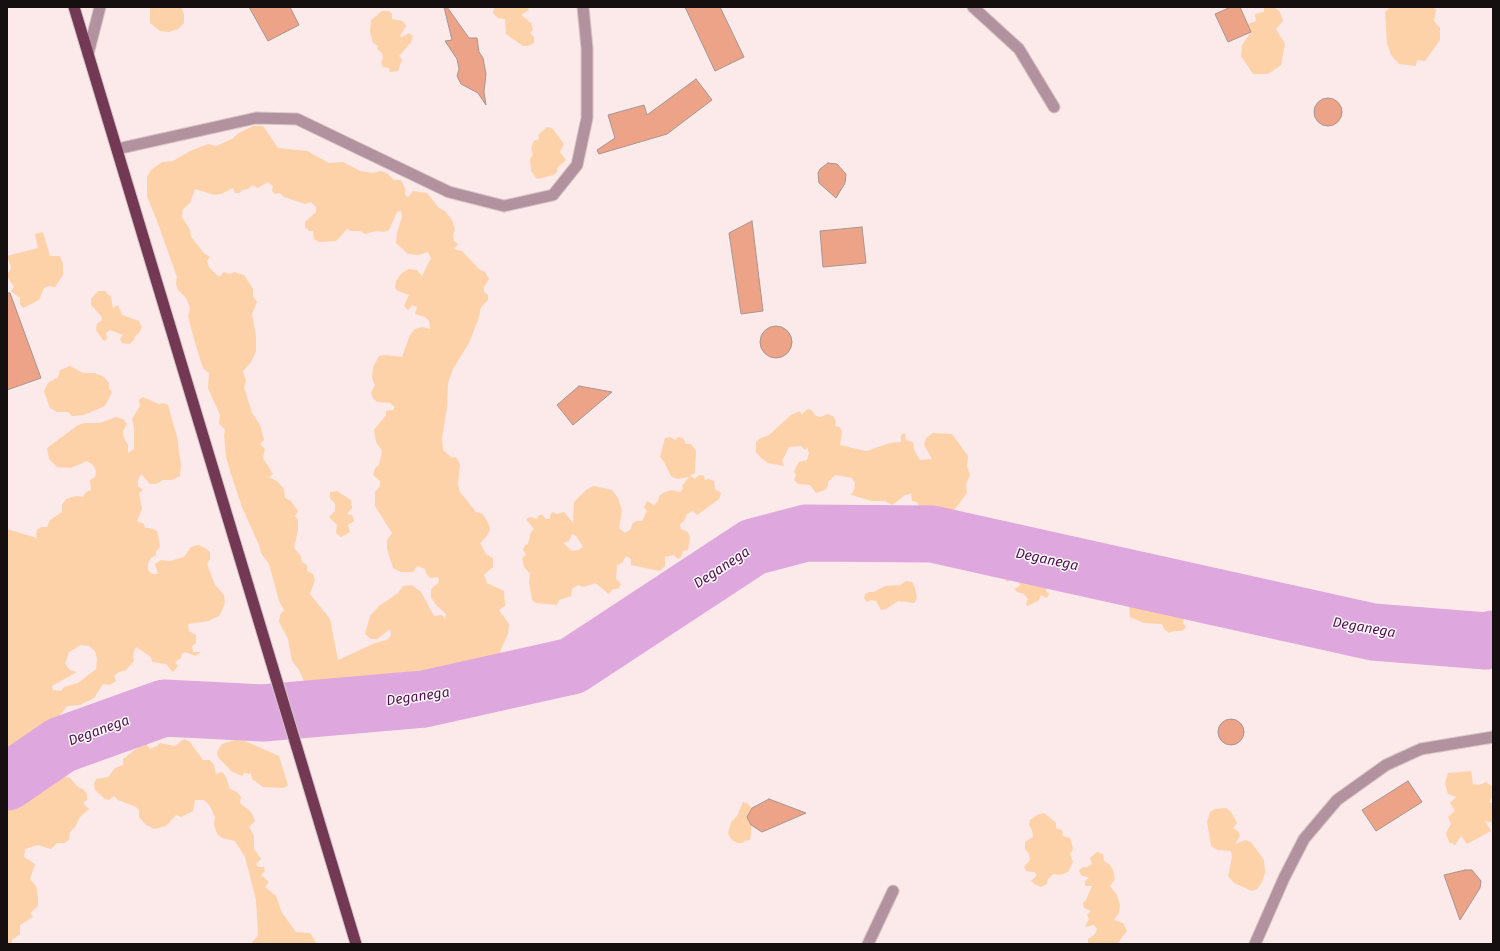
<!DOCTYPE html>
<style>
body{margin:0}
#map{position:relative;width:1500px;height:951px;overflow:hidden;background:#fce9e9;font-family:"Fira Sans",sans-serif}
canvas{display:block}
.frame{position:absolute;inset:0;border:8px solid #150f0f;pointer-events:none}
</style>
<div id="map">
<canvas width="1500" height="951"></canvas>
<div class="frame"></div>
</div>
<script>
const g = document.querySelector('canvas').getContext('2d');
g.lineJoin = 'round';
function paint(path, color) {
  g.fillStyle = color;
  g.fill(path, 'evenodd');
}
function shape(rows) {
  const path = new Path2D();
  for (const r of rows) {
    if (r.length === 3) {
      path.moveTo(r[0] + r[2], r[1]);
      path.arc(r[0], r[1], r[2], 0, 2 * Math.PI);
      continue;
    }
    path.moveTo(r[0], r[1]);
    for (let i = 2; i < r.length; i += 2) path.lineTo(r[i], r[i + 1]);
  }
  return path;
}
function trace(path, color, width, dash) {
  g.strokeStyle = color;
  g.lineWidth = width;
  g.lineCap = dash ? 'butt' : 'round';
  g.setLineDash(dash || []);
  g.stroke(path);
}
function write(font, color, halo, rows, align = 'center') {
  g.font = font + ' "Fira Sans",sans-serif';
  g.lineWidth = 3;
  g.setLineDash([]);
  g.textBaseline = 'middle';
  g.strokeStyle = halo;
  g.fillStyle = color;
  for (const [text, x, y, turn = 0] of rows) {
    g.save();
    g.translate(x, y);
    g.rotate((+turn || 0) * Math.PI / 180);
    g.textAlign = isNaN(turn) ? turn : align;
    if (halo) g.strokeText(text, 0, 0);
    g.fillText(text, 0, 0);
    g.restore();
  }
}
const green = shape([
 [150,7,181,7,184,14,184,23,178,29,169,32,160,31,150,23],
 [494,7,527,7,529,10,521,15,531,23,533,30,530,33,534,37,534,43,528,46,523,46,506,34,505,19,498,18,493,13],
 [1264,7,1274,7,1280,12,1283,21,1276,29,1285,44,1281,65,1268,74,1253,74,1241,56,1242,45,1251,32,1248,24,1256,21,1255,14,1264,12],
 [1390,7,1433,7,1436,10,1434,21,1440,28,1440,40,1425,61,1417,60,1416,66,1399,64,1391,55,1387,43,1385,12],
 [382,11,389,11,392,14,392,19,403,21,406,26,400,36,402,37,409,33,413,36,411,42,399,56,402,59,398,71,390,72,389,68,383,67,381,62,383,58,382,53,377,49,378,46,373,43,370,32,371,20],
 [253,126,263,126,278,148,307,151,329,163,343,162,360,171,373,173,381,171,388,174,394,180,401,180,405,188,405,195,408,197,413,191,427,193,439,208,445,211,452,220,455,229,453,235,454,241,458,244,454,249,462,251,479,269,485,272,489,279,484,287,484,292,488,295,488,300,481,307,478,320,469,343,453,369,448,383,447,408,442,438,443,450,452,458,456,457,460,464,458,484,460,492,476,512,483,514,489,525,490,530,486,537,480,543,486,554,493,558,493,567,484,575,487,583,504,591,505,606,499,610,509,624,508,634,501,649,499,658,494,668,486,671,471,664,462,666,458,670,451,667,449,671,438,671,432,675,414,681,410,686,400,683,391,688,381,689,366,695,347,689,325,690,317,699,310,700,306,697,306,686,299,670,292,661,288,639,279,622,280,615,284,610,279,601,269,564,261,553,259,545,242,507,231,474,226,457,224,435,225,430,219,423,220,415,208,388,209,373,203,368,194,339,188,316,190,308,186,298,178,290,176,284,177,277,156,218,147,197,147,177,151,170,162,162,173,161,190,151,208,144,216,146,232,139,239,133],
 [268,182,273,186,272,191,275,194,280,193,284,197,305,204,311,202,316,207,316,212,305,222,305,227,309,231,313,231,314,239,319,242,336,241,347,229,351,231,360,231,365,234,376,231,384,232,389,230,397,212,401,211,402,217,397,233,396,243,408,254,418,255,428,252,431,258,422,276,417,270,409,269,402,273,396,281,395,288,398,291,409,295,404,306,408,310,412,305,417,307,415,314,425,317,429,321,430,329,422,327,415,329,410,335,402,357,386,355,379,356,373,367,372,378,375,385,371,393,373,398,377,402,390,403,395,407,393,410,386,411,386,415,374,430,376,442,382,451,379,465,375,468,373,475,380,481,380,486,375,492,375,506,392,533,387,540,387,549,393,568,401,572,413,572,417,566,425,569,426,573,430,578,438,577,439,582,431,589,431,597,436,605,446,614,445,619,442,615,434,616,421,592,412,585,403,586,398,593,379,606,370,616,365,634,371,639,377,639,390,629,391,635,387,640,375,643,338,660,330,619,310,594,315,580,313,574,307,571,307,565,302,562,301,556,294,548,298,530,298,520,295,516,298,511,291,501,285,498,284,489,278,482,269,477,273,474,263,458,265,449,260,444,264,440,260,425,252,413,244,387,246,381,243,371,251,362,256,351,256,336,252,314,257,302,253,296,253,289,244,275,234,272,230,274,224,272,219,277,209,267,207,261,210,257,204,253,191,237,190,230,182,217,183,209,190,203,195,189,214,195,221,194,233,188,235,193,240,193,242,190,248,189,252,185,258,188],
 [547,127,552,128,564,144,560,152,566,160,557,168,557,172,554,175,537,179,531,171,530,159,533,154,531,148,534,141,539,139,538,135],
 [43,232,50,256,60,256,63,264,63,275,55,287,49,286,44,288,39,300,23,308,20,304,20,298,11,291,14,287,8,278,7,273,10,271,11,267,7,256,38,248,35,234],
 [98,291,105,291,111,297,113,308,118,305,122,315,139,321,142,327,139,333,135,336,134,340,130,344,122,343,120,339,123,335,110,330,106,333,107,339,104,341,100,336,96,330,97,324,102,320,101,316,91,305,91,299],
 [70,366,83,373,95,373,104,377,109,383,109,389,112,392,105,406,84,415,72,416,68,412,57,412,50,408,44,391,48,383,58,377,60,370],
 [143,397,159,404,163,403,168,405,177,437,181,465,180,476,172,480,163,480,156,484,150,484,141,474,138,480,138,486,143,490,139,493,142,509,137,521,144,524,145,528,150,528,157,531,159,540,160,547,156,552,156,555,151,558,148,563,148,570,152,574,158,574,155,564,161,560,170,561,184,557,191,547,198,545,205,548,210,552,210,559,207,564,215,585,224,595,225,603,220,615,209,621,188,624,189,631,196,635,196,643,192,646,193,652,201,652,196,656,185,652,182,654,181,658,175,662,178,666,173,672,166,664,152,662,151,657,136,647,133,654,134,661,126,670,119,672,114,676,116,681,110,685,103,684,94,698,80,705,67,706,57,719,57,726,49,728,44,739,37,741,35,736,29,737,26,745,11,746,7,750,7,529,37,538,36,534,37,530,41,527,47,527,50,520,62,512,62,505,66,499,76,496,83,497,86,492,91,490,90,480,95,477,96,471,93,465,87,461,71,468,57,467,49,459,47,448,78,425,85,423,100,423,116,417,123,419,127,424,123,431,124,438,128,445,128,453,134,449,134,428,132,419,140,406,139,400],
 [81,645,89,646,95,651,97,659,96,669,78,683,64,687,61,691,53,690,52,686,77,672,70,670,65,664,69,652],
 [810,409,816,416,821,417,827,414,833,416,836,421,835,426,840,427,842,432,840,445,866,451,890,443,901,442,901,435,905,433,906,440,913,442,914,450,920,460,932,459,924,445,926,438,933,433,952,434,968,456,967,466,970,475,966,484,967,493,954,510,953,518,940,519,927,515,920,509,917,502,912,501,911,494,905,495,892,505,885,501,872,501,851,495,854,490,855,483,852,478,835,475,828,482,828,486,825,490,816,493,810,485,798,484,794,480,796,475,794,472,796,467,799,462,807,460,809,453,807,447,805,450,801,446,789,447,782,461,784,466,768,463,761,458,756,452,756,442,759,439,769,435,791,415,800,411,802,415,806,410],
 [670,437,675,440,678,437,683,438,686,444,691,444,696,451,695,473,690,476,695,479,699,475,704,476,705,480,709,479,714,481,715,489,721,493,719,499,697,515,693,511,687,514,684,521,680,524,681,529,688,532,690,538,688,550,683,551,681,557,678,559,674,555,665,557,665,566,660,571,631,565,631,559,626,556,622,563,617,565,616,579,621,584,619,588,612,590,609,594,595,583,584,587,578,585,572,589,571,596,559,600,557,605,536,603,532,600,529,583,530,574,524,567,522,558,526,555,523,549,525,545,528,544,531,532,534,529,526,519,530,517,537,519,539,515,542,515,546,519,550,519,550,515,553,512,557,514,564,512,573,523,574,502,587,489,594,486,612,490,618,498,622,511,619,528,625,533,631,529,632,524,636,521,642,521,647,511,644,507,647,501,654,505,658,501,659,496,665,492,671,490,680,492,683,489,682,486,689,477,677,479,671,476,664,462,660,457,665,438],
 [572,534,576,536,583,547,578,550,572,551,563,543,569,541],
 [337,491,351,500,352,508,347,514,352,515,354,521,348,525,350,532,341,537,336,533,337,525,329,517,335,511,335,504,330,498,330,492],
 [1008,563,1043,573,1043,581,1047,585,1046,591,1049,594,1047,598,1041,595,1038,601,1027,606,1026,603,1028,599,1024,594,1017,592,1015,589,1020,585,1016,578,1012,578,1007,582,1004,578,1003,573],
 [906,581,912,582,915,588,917,598,914,603,898,601,886,609,881,610,876,601,871,600,867,602,864,598,865,594,869,592,874,592,885,586,900,585],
 [1140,596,1147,596,1159,606,1168,606,1184,617,1183,623,1186,627,1182,631,1174,631,1169,633,1164,629,1162,624,1144,623,1130,617,1129,606,1134,599],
 [184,739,190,742,203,760,210,760,214,765,216,774,222,772,226,777,230,789,237,792,241,797,240,803,251,812,255,821,249,827,254,836,254,849,261,859,256,864,258,867,264,867,265,871,261,875,269,882,265,887,276,896,282,913,296,932,310,933,317,944,251,944,258,935,256,900,245,857,235,841,222,838,217,834,214,824,215,817,210,806,204,800,195,800,193,811,181,817,176,815,166,826,154,829,146,825,139,817,139,810,136,807,118,800,114,796,109,800,105,799,95,790,94,784,96,779,108,777,115,768,123,765,123,759,145,742,150,749,157,746,160,743,175,746],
 [235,740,245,741,279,756,288,785,284,788,263,787,252,779,251,774,244,773,242,776,231,771,218,757,217,752,222,744],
 [1471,771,1473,784,1479,785,1486,782,1493,787,1493,796,1489,802,1493,803,1493,823,1485,821,1491,831,1467,844,1461,836,1455,845,1449,842,1446,833,1451,824,1448,817,1455,811,1450,803,1456,797,1448,794,1445,783,1448,773],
 [63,776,70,778,78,787,83,789,87,794,87,800,83,803,89,809,80,817,75,827,70,832,69,839,65,843,57,843,51,849,37,845,25,849,24,857,35,864,30,879,36,886,38,897,38,906,30,913,33,917,20,925,20,934,12,940,12,944,7,944,7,805,14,800,11,793,15,791,20,794,38,792],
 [743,802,747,803,752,808,748,819,751,825,751,834,750,840,744,841,743,843,737,843,731,839,728,833,731,822,737,816],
 [1226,808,1231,812,1237,823,1233,828,1238,831,1240,836,1235,844,1245,840,1251,842,1264,860,1265,873,1262,882,1257,889,1252,891,1234,883,1228,876,1232,857,1231,851,1218,850,1211,846,1207,822,1210,812,1215,809],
 [1044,813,1056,823,1056,828,1062,830,1063,836,1070,838,1073,849,1070,854,1073,862,1068,872,1060,875,1053,874,1048,879,1047,884,1041,887,1036,885,1031,881,1037,875,1034,872,1026,871,1024,867,1030,860,1029,854,1025,849,1025,842,1033,837,1032,830,1029,825,1030,820,1037,815],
 [1097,852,1103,854,1104,861,1110,865,1113,870,1115,879,1110,886,1117,895,1120,905,1119,913,1114,920,1123,923,1127,931,1117,944,1088,944,1088,939,1095,934,1097,929,1094,925,1085,927,1089,919,1087,915,1091,911,1084,908,1083,903,1086,900,1092,886,1085,886,1085,881,1089,878,1081,875,1079,870,1083,867,1087,867,1092,864,1090,858]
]);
const river = shape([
 [7,782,61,745,164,708,263,713,424,699,572,666,753,547,806,533,932,534,1373,632,1486,641,1493,639]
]);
const building = shape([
 [249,7,290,7,299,25,268,41,249,7],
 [444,7,447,7,469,38,477,38,479,52,483,58,486,74,484,92,486,105,478,93,461,84,457,76,459,69,457,59,445,41,452,40,444,7],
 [685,7,720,7,744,57,715,71,685,7],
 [1231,7,1240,7,1251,32,1228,42,1215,14,1231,7],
 [696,79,712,100,667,134,599,154,597,150,615,138,608,115,644,105,647,115,696,79],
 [1328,112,14],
 [828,163,837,164,846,174,845,183,836,198,819,183,818,173,820,169,828,163],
 [752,221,763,311,741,314,729,233,752,221],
 [862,227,866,263,823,267,820,231,862,227],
 [7,293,10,293,41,378,7,390,7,293],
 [776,342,16],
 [579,386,612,392,573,425,557,405,579,386],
 [1231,732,13],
 [1408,781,1422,802,1376,831,1362,810,1408,781],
 [769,799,806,813,762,832,751,825,747,817,752,808,769,799],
 [1465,870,1472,870,1481,881,1480,888,1460,920,1444,875,1465,870]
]);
const minor = shape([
 [973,7,1019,49,1054,107],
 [88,54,100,7],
 [117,149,256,118,297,119,449,192,504,206,553,195,577,165,587,118,587,48,583,7],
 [868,944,893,891],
 [1255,944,1284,878,1304,839,1337,800,1386,765,1421,749,1493,737]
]);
const trunk = shape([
 [74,7,356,944]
]);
const waterNames = [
 ["Deganega",1047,560,12],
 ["Deganega",722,568,-33],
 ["Deganega",1364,628,10],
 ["Deganega",418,697,-8],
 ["Deganega",99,731,-20]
];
paint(green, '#fdd2a8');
trace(river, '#dea7dd', 57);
paint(building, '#eda388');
trace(building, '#a69590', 1);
trace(minor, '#d7c6c6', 13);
trace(trunk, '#d7c6c6', 13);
trace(minor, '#b3929f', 11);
trace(trunk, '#723854', 11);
write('italic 14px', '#511052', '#fefafa', waterNames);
</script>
